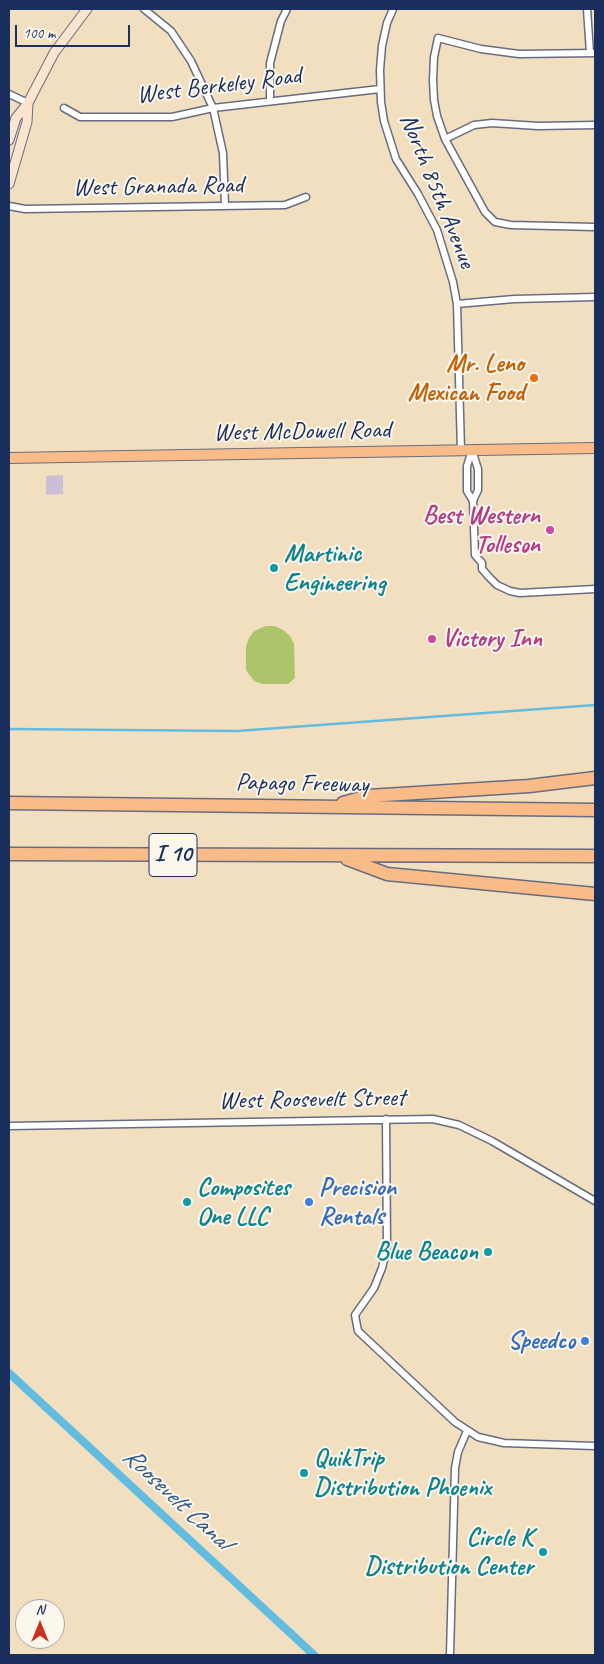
<!DOCTYPE html>
<style>
body{margin:0}
#map{position:relative;width:604px;height:1664px;overflow:hidden;background:#f1dfc0;font-family:Caveat,sans-serif}
canvas{display:block}
.frame{position:absolute;inset:0;border:10px solid #1b2f5e;pointer-events:none}
.north{position:absolute;left:15px;top:1599px;width:50px;height:50px;box-sizing:border-box;background:#fbf7ec;border:1px solid #a1a7b3;border-radius:50%;rotate:0deg;font-size:14px;font-weight:700;line-height:20px;text-align:center;color:#1b2f5e}
.north::after{content:'';display:block;margin:auto;width:18px;height:22px;background:#c8321e;clip-path:polygon(50% 0,100% 100%,50% 72%,0 100%)}
.scale{position:absolute;left:15px;top:25px;width:115px;height:22px;box-sizing:border-box;border:2px solid #1b2f5e;border-top:0;padding-left:6px;font-size:15px;line-height:18px;white-space:nowrap;color:#1b2f5e;-webkit-text-stroke:4px #fbf7ec;paint-order:stroke}
</style>
<div id="map">
<canvas width="604" height="1664"></canvas>
<div class="frame"></div>
<div class="north">N</div>
<div class="scale">100 m</div>
</div>
<script>
const g = document.querySelector('canvas').getContext('2d');
g.lineJoin = 'round';
function paint(path, color) {
  g.fillStyle = color;
  g.fill(path, 'evenodd');
}
function shape(rows) {
  const path = new Path2D();
  for (const r of rows) {
    path.moveTo(r[0], r[1]);
    for (let i = 2; i < r.length; i += 2) path.lineTo(r[i], r[i + 1]);
  }
  return path;
}
function trace(path, color, width, dash) {
  g.strokeStyle = color;
  g.lineWidth = width;
  g.lineCap = dash ? 'butt' : 'round';
  g.setLineDash(dash || []);
  g.stroke(path);
}
function write(font, color, halo, rows, align = 'center') {
  g.font = font + ' Caveat,sans-serif';
  g.lineWidth = 4;
  g.setLineDash([]);
  g.textBaseline = 'middle';
  g.strokeStyle = halo;
  g.fillStyle = color;
  for (const [text, x, y, turn = 0] of rows) {
    g.save();
    g.translate(x, y);
    g.rotate((+turn || 0) * Math.PI / 180);
    g.textAlign = isNaN(turn) ? turn : align;
    if (halo) g.strokeText(text, 0, 0);
    g.fillText(text, 0, 0);
    g.restore();
  }
}
const industrial = shape([
 [63,475,63,494,46,495,46,476]
]);
const green = shape([
 [266,626,275,626,283,630,290,636,294,644,295,678,288,684,262,684,254,681,246,670,246,646,249,638,254,631]
]);
const stream = shape([
 [9,729,237,731,595,705]
]);
const canal = shape([
 [9,1373,314,1655]
]);
const street = shape([
 [144,9,171,31,191,61,213,108,223,153,225,206],
 [393,9,387,23,382,46,380,70,381,102,384,121,396,159,418,194,437,230,453,282,457,304,461,451],
 [587,9,590,53],
 [595,53,519,54,481,49,438,38,434,57,433,80,434,100,437,116,445,139,485,212,495,222,511,225,595,227],
 [9,94,28,103],
 [270,100,270,63,281,21,287,9],
 [64,108,80,117,172,117,213,108,380,89],
 [445,139,474,125,492,123,538,126,595,125],
 [9,206,25,209,285,205,306,197],
 [457,304,514,299,595,297],
 [472,450,478,469,478,490,473,501,475,555,482,563,482,569,490,578,497,585,510,591,520,593,595,589],
 [472,450,467,466,467,491,473,501],
 [386,1119,387,1247,382,1268,374,1288,355,1315,358,1331,455,1422,478,1437,504,1443,595,1446],
 [9,1126,433,1119,459,1125,492,1141,595,1201],
 [450,1655,455,1468,458,1452,467,1431]
]);
const secondary = shape([
 [9,140,16,118,28,103,54,53,87,9],
 [9,184,27,122,28,103]
]);
const primary = shape([
 [9,458,595,448]
]);
const highway = shape([
 [9,803,595,810],
 [343,803,368,796,529,786,595,778],
 [9,854,595,856],
 [347,859,387,874,595,894]
]);
const markers = [
 [534,378,5,"#e8710a"],
 [550,530,5,"#d1479c"],
 [274,568,5,"#0f9aa8"],
 [432,639,5,"#d1479c"],
 [187,1202,5,"#0f9aa8"],
 [309,1202,5,"#3f7fe0"],
 [488,1252,5,"#0f9aa8"],
 [585,1341,5,"#3f7fe0"],
 [304,1473,5,"#0f9aa8"],
 [543,1552,5,"#0f9aa8"]
];
const shields = [
 [173,855,48]
];
const shieldNames = [
 ["I 10",173,855]
];
const streetNames = [
 ["West Berkeley Road",219,86,-7],
 ["West Granada Road",158,187,-1],
 ["North 85th Avenue",437,191,68],
 ["West McDowell Road",302,432,-1],
 ["Papago Freeway",302,784,1],
 ["West Roosevelt Street",312,1100,-1]
];
const foodNames = [
 ["Mr. Leno",524,364],
 ["Mexican Food",524,393]
];
const hotelNames = [
 ["Best Western",540,516],
 ["Tolleson",540,545],
 ["Victory Inn",442,639,"left"]
];
const cultureNames = [
 ["Martinic",284,554],
 ["Engineering",284,583],
 ["Composites",197,1188],
 ["One LLC",197,1217],
 ["Blue Beacon",478,1252,"right"],
 ["QuikTrip",314,1459],
 ["Distribution Phoenix",314,1488],
 ["Circle K",533,1538,"right"],
 ["Distribution Center",533,1567,"right"]
];
const shopNames = [
 ["Precision",319,1188],
 ["Rentals",319,1217],
 ["Speedco",575,1341,"right"]
];
const waterNames = [
 ["Roosevelt Canal",176,1499,43]
];
paint(industrial, '#cabfd7');
paint(green, '#adc56a');
trace(stream, '#61bcdf', 2.5);
trace(canal, '#61bcdf', 8);
trace(street, '#666d80', 9);
trace(secondary, '#666d80', 11);
trace(primary, '#666d80', 12);
trace(highway, '#666d80', 15);
trace(street, '#fff', 6);
trace(secondary, '#fde4d0', 9);
trace(primary, '#f9bc89', 10);
trace(highway, '#f9bc89', 12);
for (const [x, y, r, color] of markers) {
  const dot = new Path2D();
  dot.arc(x, y, r, 0, 2 * Math.PI);
  g.fillStyle = color;
  g.fill(dot);
  trace(dot, '#fbf7ec', 2);
}
for (const [x, y, w] of shields) {
  const box = new Path2D();
  box.roundRect(x - w / 2, y - 21.5, w, 43, 4);
  g.fillStyle = '#fbf7ec';
  g.fill(box);
  trace(box, '#1b2f5e', 1);
}
write('bold 24px', '#1b2f5e', null, shieldNames);
write('25px', '#1b2f5e', '#fbf7ec', streetNames);
write('bold 25px', '#c56008', '#fbf7ec', foodNames, 'right');
write('bold 25px', '#b23c85', '#fbf7ec', hotelNames, 'right');
write('bold 25px', '#0d838f', '#fbf7ec', cultureNames, 'left');
write('bold 25px', '#366cbe', '#fbf7ec', shopNames, 'left');
write('italic 26px', '#305985', '#fbf7ec', waterNames);
</script>
